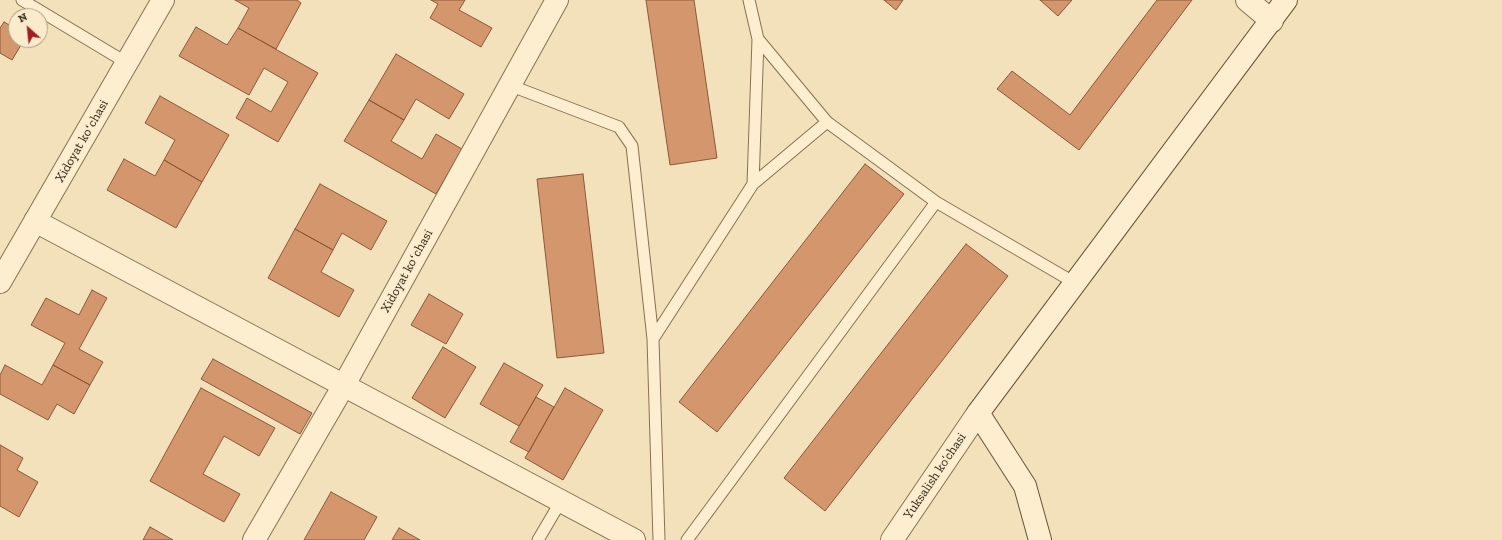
<!DOCTYPE html>
<meta charset="utf-8">
<style>
body{margin:0}
#map{position:relative;width:1502px;height:540px;overflow:hidden;background:#f2e1bb;font-family:"Zilla Slab",serif}
canvas{display:block}
.north{position:absolute;left:8px;top:8px;width:40px;height:40px;box-sizing:border-box;background:#f9ebcb;border:1px solid #ac9d84;border-radius:50%;rotate:333deg;font-size:11px;font-weight:700;line-height:16px;text-align:center;color:#38281a}
.north::after{content:'';display:block;margin:auto;width:14px;height:18px;background:#a01d20;clip-path:polygon(50% 0,100% 100%,50% 72%,0 100%)}
</style>
<div id="map">
<canvas width="1502" height="540"></canvas>
<div class="north">N</div>
</div>
<script>
const g = document.querySelector('canvas').getContext('2d');
g.lineJoin = 'round';
function paint(path, color) {
  g.fillStyle = color;
  g.fill(path, 'evenodd');
}
function shape(rows) {
  const path = new Path2D();
  for (const r of rows) {
    path.moveTo(r[0], r[1]);
    for (let i = 2; i < r.length; i += 2) path.lineTo(r[i], r[i + 1]);
  }
  return path;
}
function trace(path, color, width, dash) {
  g.strokeStyle = color;
  g.lineWidth = width;
  g.lineCap = dash ? 'butt' : 'round';
  g.setLineDash(dash || []);
  g.stroke(path);
}
function write(font, color, halo, rows, align = 'center') {
  g.font = font + ' "Zilla Slab",serif';
  g.lineWidth = 3;
  g.setLineDash([]);
  g.textBaseline = 'middle';
  g.strokeStyle = halo;
  g.fillStyle = color;
  for (const [text, x, y, turn = 0] of rows) {
    g.save();
    g.translate(x, y);
    g.rotate((+turn || 0) * Math.PI / 180);
    g.textAlign = isNaN(turn) ? turn : align;
    if (halo) g.strokeText(text, 0, 0);
    g.fillText(text, 0, 0);
    g.restore();
  }
}
const building = shape([
 [235,0,297,0,301,3,276,49,238,28,249,8,235,0],
 [431,0,465,0,459,10,492,28,481,47,430,18,438,4,431,0],
 [646,0,694,0,717,158,670,165,646,0],
 [884,0,903,0,896,10,884,0],
 [1040,0,1072,0,1058,16,1040,0],
 [1157,0,1192,0,1079,150,997,89,1012,71,1070,115,1157,0],
 [4,22,16,29,16,40,24,40,12,60,0,53,0,28,4,22],
 [196,27,227,45,238,28,318,73,278,142,236,118,247,98,271,112,288,82,264,68,249,95,179,56,196,27],
 [396,54,464,94,449,119,416,99,404,120,369,100,396,54],
 [160,96,229,135,202,182,164,160,175,140,145,123,160,96],
 [369,100,404,120,391,141,422,159,436,134,462,149,436,194,344,141,369,100],
 [124,159,155,176,164,160,202,182,176,228,107,190,124,159],
 [865,164,904,194,717,432,679,402,865,164],
 [583,174,604,353,557,358,537,179,583,174],
 [320,184,387,221,371,250,342,233,333,250,295,229,320,184],
 [295,229,333,250,321,272,354,290,339,317,268,278,295,229],
 [966,244,1008,276,825,511,784,478,966,244],
 [92,290,107,298,79,349,103,362,90,385,53,365,65,343,31,325,46,298,79,315,92,290],
 [429,294,463,314,446,344,411,325,429,294],
 [443,347,476,367,445,418,412,398,443,347],
 [213,359,312,413,300,434,201,379,213,359],
 [504,363,543,385,519,426,480,404,504,363],
 [5,365,42,385,53,365,90,385,74,414,57,404,48,420,0,394,0,375,5,365],
 [201,388,275,428,259,456,224,436,203,474,240,494,224,522,150,481,201,388],
 [565,388,603,410,563,480,525,458,565,388],
 [536,397,554,407,529,452,510,442,536,397],
 [0,445,23,458,17,470,38,482,19,517,0,506,0,445],
 [331,492,377,517,364,540,304,540,331,492],
 [150,527,173,540,143,540,150,527],
 [399,528,420,540,392,540,399,528]
]);
const service = shape([
 [22,0,127,63],
 [758,39,827,122,936,202,1075,283],
 [509,85,619,127,632,146,653,339,659,540],
 [753,184,827,122],
 [653,339,753,184,758,39,749,0],
 [538,540,561,501],
 [687,540,936,202]
]);
const minor = shape([
 [1247,0,1272,21],
 [35,221,634,540],
 [0,282,163,0],
 [254,540,344,385,557,0]
]);
const tertiary = shape([
 [892,540,978,413]
]);
const secondary = shape([
 [1040,540,1025,486,978,413,1286,0]
]);
const streetNames = [
 ["Xidoyat koʻchasi",82,141,-60],
 ["Xidoyat koʻchasi",407,271,-61],
 ["Yuksalish ko’chasi",935,476,-56]
];
paint(building, '#d4976d');
trace(building, '#8c5837', 1);
trace(service, '#8b7053', 13);
trace(minor, '#8b7053', 24);
trace(tertiary, '#8b7053', 24);
trace(secondary, '#6c5137', 24);
trace(service, '#fceecf', 11);
trace(minor, '#fceecf', 22);
trace(tertiary, '#fceecf', 22);
trace(secondary, '#fceecf', 22);
write('13px', '#38281a', '#f9ebcb', streetNames);
</script>
